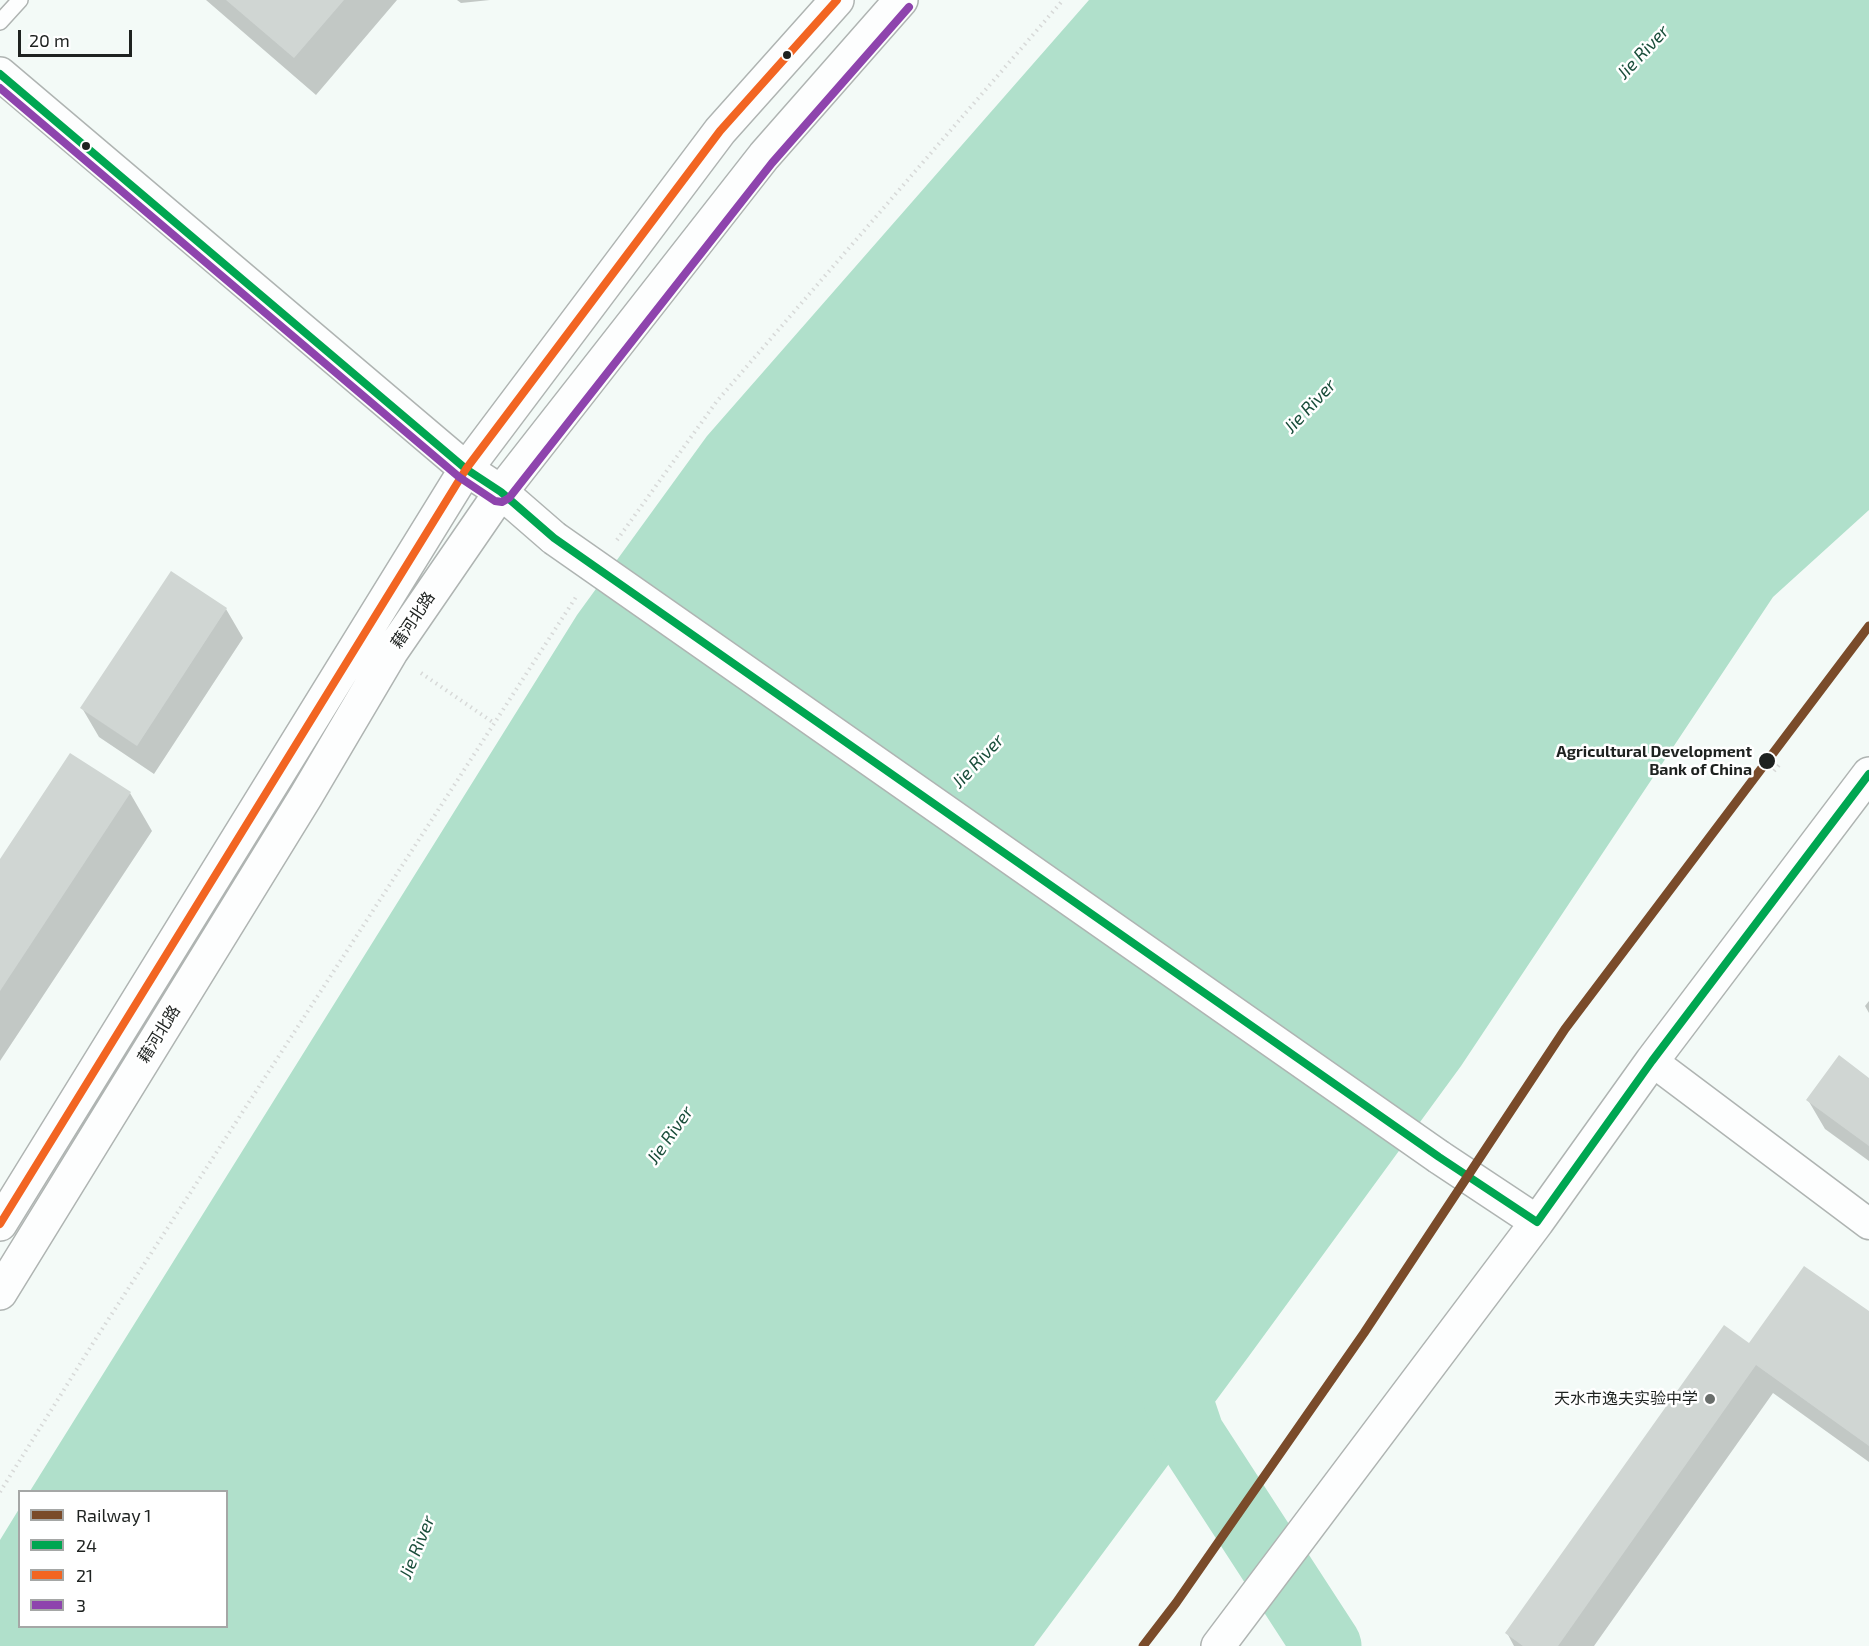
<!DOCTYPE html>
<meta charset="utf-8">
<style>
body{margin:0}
#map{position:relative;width:1869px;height:1646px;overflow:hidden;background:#f3faf7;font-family:"Exo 2",sans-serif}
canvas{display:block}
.legend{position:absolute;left:18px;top:1490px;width:210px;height:138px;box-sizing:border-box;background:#fff;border:2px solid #a5a7a6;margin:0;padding:8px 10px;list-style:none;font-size:18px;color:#1e2220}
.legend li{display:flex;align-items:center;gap:12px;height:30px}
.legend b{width:30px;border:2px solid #a5a7a6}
.scale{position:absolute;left:18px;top:30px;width:114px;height:27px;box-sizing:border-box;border:3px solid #1e2220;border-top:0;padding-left:8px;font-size:18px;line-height:21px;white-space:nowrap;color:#1e2220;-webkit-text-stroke:4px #fff;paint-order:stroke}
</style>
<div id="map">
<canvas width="1869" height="1646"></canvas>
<ul class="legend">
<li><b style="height:8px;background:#7a4b2a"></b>Railway 1</li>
<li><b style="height:8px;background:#00a651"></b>24</li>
<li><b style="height:8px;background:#f26522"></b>21</li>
<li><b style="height:8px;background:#8e44ad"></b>3</li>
</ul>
<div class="scale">20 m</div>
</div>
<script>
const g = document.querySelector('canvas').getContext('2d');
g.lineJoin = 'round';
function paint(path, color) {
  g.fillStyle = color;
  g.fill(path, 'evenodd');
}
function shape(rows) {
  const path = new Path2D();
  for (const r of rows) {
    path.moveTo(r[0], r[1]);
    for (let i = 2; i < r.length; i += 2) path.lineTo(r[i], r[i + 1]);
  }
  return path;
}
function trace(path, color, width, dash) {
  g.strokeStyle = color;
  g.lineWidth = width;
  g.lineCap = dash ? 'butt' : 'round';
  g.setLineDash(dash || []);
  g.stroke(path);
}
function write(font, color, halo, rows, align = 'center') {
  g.font = font + ' "Exo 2","Noto Sans SC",sans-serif';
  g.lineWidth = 5;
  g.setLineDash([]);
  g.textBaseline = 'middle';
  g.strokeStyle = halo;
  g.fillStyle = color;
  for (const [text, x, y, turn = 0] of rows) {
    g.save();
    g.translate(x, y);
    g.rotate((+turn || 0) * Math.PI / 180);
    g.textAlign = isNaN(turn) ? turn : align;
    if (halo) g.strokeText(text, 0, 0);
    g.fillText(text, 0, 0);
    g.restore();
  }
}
const water = shape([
 [1089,0,1869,0,1869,510,1773,597,1461,1066,1249,1356,1034,1646,0,1646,0,1540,19,1509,20,1626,226,1626,226,1492,30,1491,577,615,707,436]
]);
const shadow = shape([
 [206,0,397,0,316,95],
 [457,0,490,0,461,3],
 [226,609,243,638,154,774,99,737,82,708],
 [130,793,152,831,0,1061,0,862],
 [1869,1001,1869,1013,1865,1006],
 [1869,1080,1869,1161,1825,1129,1808,1100],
 [1869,1313,1869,1462,1773,1393,1594,1646,1514,1646,1507,1633,1749,1345]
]);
const river = shape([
 [1160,1346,1190,1435,1327,1646]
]);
const building = shape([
 [226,0,344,0,294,58],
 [171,571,227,608,137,746,80,708],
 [70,753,131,792,0,991,0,859],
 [1839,1055,1869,1078,1869,1146,1806,1100],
 [1804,1266,1869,1311,1869,1446,1756,1365,1558,1646,1523,1646,1505,1633,1724,1325,1749,1343]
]);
const path = shape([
 [617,540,717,401,1063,0],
 [421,673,494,723],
 [1774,771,1780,764],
 [0,1492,95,1340,576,597]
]);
const service = shape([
 [0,22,20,0]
]);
const minor = shape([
 [1652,1061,1869,1224]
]);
const secondary = shape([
 [0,74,466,469,501,492,554,538],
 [1439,1157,1537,1222],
 [0,1224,466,469,720,131,837,0],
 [0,1293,306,796,391,652,501,492,764,156,901,0],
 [1218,1646,1537,1222,1652,1061,1869,774]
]);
const secondaryBridge = shape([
 [554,538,1439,1157]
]);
const bus1 = shape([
 [0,74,466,469,501,492,554,538,1439,1157,1537,1222,1652,1061,1869,774]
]);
const bus2 = shape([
 [0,1224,466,469,720,131,837,0]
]);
const bus3 = shape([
 [0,88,459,477,495,501,502,502,509,498,772,163,909,7]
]);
const rail1 = shape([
 [1143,1646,1176,1603,1364,1333,1565,1029,1869,626]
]);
const markers = [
 [787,55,5,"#1e2220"],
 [86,146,5,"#1e2220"],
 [1767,761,9,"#1e2220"],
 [1710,1399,6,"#696e6b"]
];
const streetNames = [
 ["藉河北路",413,620,-56],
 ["藉河北路",159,1034,-58]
];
const stopNames = [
 ["Agricultural Development",1752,752],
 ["Bank of China",1752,770]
];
const poiNames = [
 ["天水市逸夫实验中学",1698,1399]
];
const waterNames = [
 ["Jie River",1643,52,-47],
 ["Jie River",1310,406,-47],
 ["Jie River",978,761,-47],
 ["Jie River",670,1135,-55],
 ["Jie River",417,1547,-68]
];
paint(water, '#b0e0cb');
paint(shadow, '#0003');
trace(river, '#b0e0cb', 69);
paint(building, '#d0d6d3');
trace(service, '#afb4b2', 18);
trace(minor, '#afb4b2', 33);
trace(secondary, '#afb4b2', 36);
trace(path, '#d7d9d8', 4, [1.5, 4.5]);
trace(service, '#fdfefe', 15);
trace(minor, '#fdfefe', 30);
trace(secondary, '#fdfefe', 33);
trace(secondaryBridge, '#afb4b2', 36, []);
trace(secondaryBridge, '#fdfefe', 33);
trace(bus1, '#00a651', 8);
trace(bus2, '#f26522', 8);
trace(bus3, '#8e44ad', 8);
trace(rail1, '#7a4b2a', 9);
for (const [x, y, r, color] of markers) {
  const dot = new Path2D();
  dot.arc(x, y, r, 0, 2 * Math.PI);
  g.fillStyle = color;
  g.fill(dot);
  trace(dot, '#fff', 2);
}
write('16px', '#1e2220', '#fff', streetNames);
write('bold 16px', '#1e2220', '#fff', stopNames, 'right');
write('16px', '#1e2220', '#fff', poiNames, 'right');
write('italic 18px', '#1a4e3b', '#fff', waterNames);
</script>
